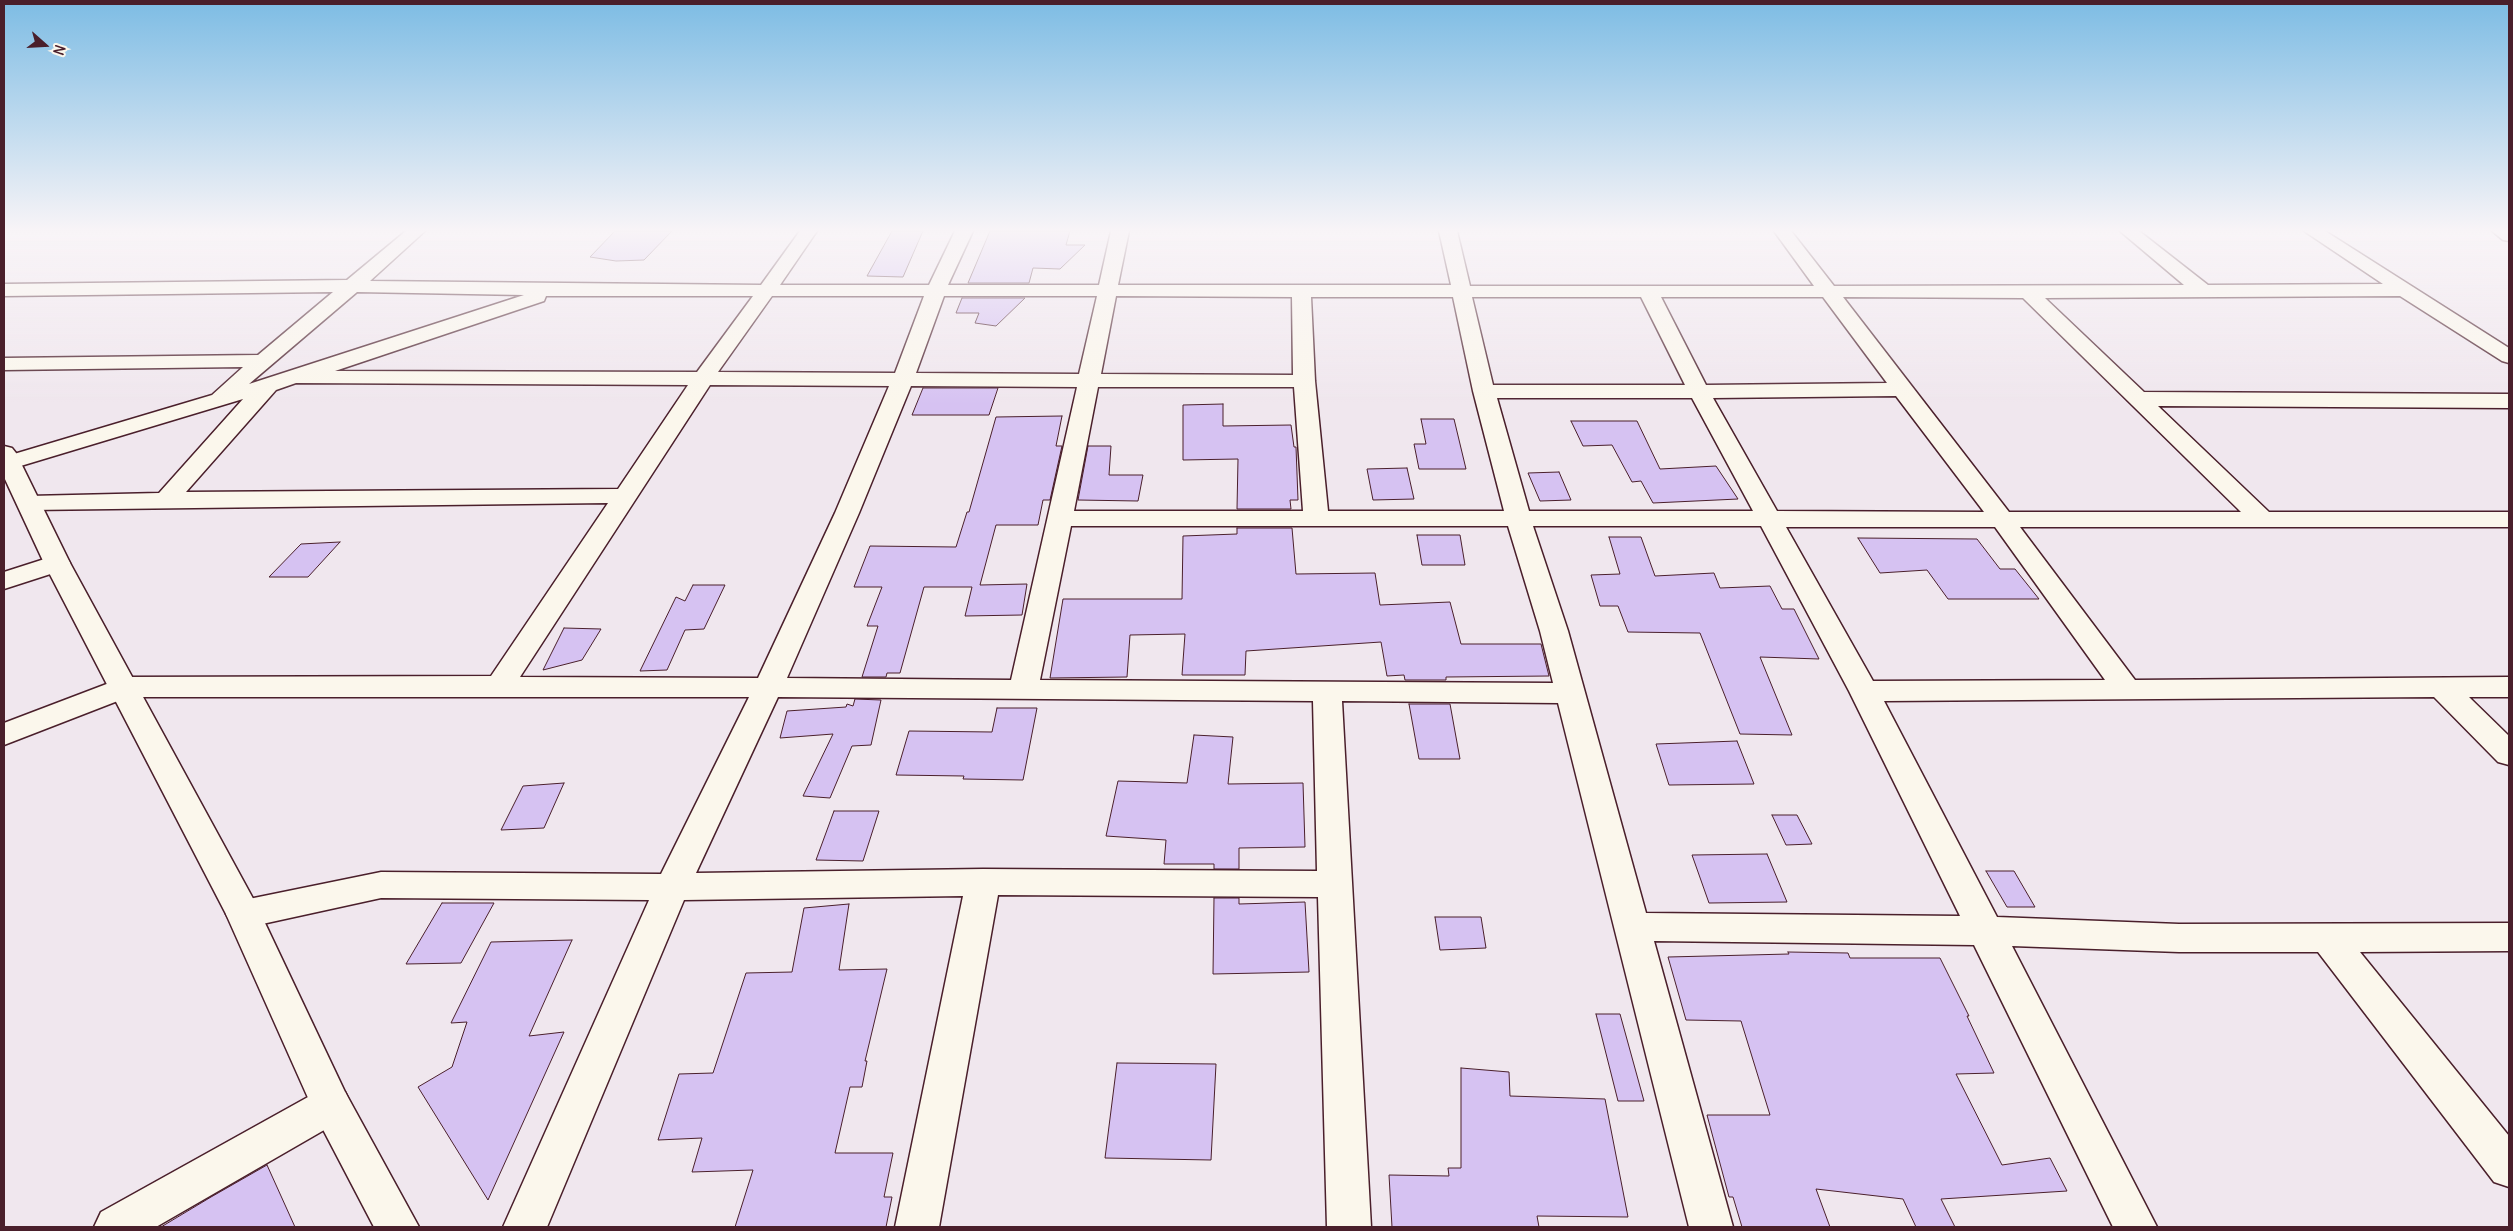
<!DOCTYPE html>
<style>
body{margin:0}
#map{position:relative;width:2513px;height:1231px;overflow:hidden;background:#f0e7ee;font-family:Delius,sans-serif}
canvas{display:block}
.frame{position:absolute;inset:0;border:5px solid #4a1f2b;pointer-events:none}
.north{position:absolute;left:20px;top:20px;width:50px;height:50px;-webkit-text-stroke:4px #fbf7ec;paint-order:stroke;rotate:109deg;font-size:14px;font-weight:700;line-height:20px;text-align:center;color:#4a1f2b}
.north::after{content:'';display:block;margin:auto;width:18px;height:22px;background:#4a1f2b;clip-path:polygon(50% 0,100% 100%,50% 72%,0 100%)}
</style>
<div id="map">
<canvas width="2513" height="1231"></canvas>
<div class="frame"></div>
<div class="north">N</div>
</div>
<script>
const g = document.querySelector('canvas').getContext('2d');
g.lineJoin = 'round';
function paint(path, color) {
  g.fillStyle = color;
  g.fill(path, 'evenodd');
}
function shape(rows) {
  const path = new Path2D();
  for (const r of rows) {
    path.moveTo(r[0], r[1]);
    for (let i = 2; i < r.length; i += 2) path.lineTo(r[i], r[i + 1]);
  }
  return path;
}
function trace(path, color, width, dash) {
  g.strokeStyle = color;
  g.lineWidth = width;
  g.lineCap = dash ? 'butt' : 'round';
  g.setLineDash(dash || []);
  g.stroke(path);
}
const building = shape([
 [615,231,672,231,644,260,616,261,590,257,615,231],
 [892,231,923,231,903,277,867,276,892,231],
 [990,231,1070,231,1066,245,1085,245,1060,269,1033,268,1029,283,968,283,990,231],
 [962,298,1025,298,996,326,975,323,979,313,956,313,962,298],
 [923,388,998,388,989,415,912,415,923,388],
 [1223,404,1223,426,1291,425,1294,447,1296,447,1298,500,1290,500,1291,509,1237,509,1238,459,1183,460,1183,405,1223,404],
 [1062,416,1056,446,1062,446,1050,500,1043,500,1038,525,996,525,980,585,1027,584,1022,615,965,616,972,587,924,587,900,673,887,673,886,677,862,677,878,626,867,626,882,587,854,587,870,546,956,547,967,512,969,512,996,417,1062,416],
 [1421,419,1454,419,1466,469,1419,469,1414,444,1426,444,1421,419],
 [1571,421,1637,421,1660,469,1716,466,1738,499,1653,503,1641,481,1632,482,1612,445,1583,446,1571,421],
 [1088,446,1111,446,1109,475,1143,475,1138,501,1078,500,1088,446],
 [1407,468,1414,499,1373,500,1367,469,1407,468],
 [1559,472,1571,500,1540,501,1528,473,1559,472],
 [1237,528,1292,528,1296,574,1375,573,1380,605,1450,602,1461,644,1541,644,1549,676,1446,677,1446,680,1405,680,1404,675,1387,676,1381,642,1246,651,1245,675,1182,675,1185,634,1130,635,1127,677,1050,678,1063,599,1182,599,1183,536,1237,534,1237,528],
 [1417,535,1460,535,1465,565,1422,565,1417,535],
 [1609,537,1641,537,1655,576,1714,573,1720,588,1770,586,1782,609,1794,609,1819,659,1760,657,1792,735,1740,734,1700,633,1628,632,1618,606,1600,606,1591,575,1620,574,1609,537],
 [1858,538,1977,539,2000,569,2015,569,2039,599,1948,599,1927,570,1880,573,1858,538],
 [340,542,308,577,269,577,301,544,340,542],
 [693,585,725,585,704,629,685,630,667,670,640,671,676,597,685,601,693,585],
 [564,628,601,629,582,660,543,670,564,628],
 [855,699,881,700,871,745,852,746,830,798,803,796,833,734,780,738,787,711,846,707,847,704,853,706,855,699],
 [1409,704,1450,704,1460,759,1419,759,1409,704],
 [997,708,1037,708,1023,780,963,779,964,776,896,775,909,731,992,732,997,708],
 [1194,735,1233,737,1228,784,1303,783,1305,847,1239,848,1239,869,1214,869,1214,864,1164,864,1166,840,1106,836,1118,781,1187,783,1194,735],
 [1737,741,1754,784,1669,785,1656,744,1737,741],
 [564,783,544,828,501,830,523,786,564,783],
 [834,811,879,811,863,861,816,860,834,811],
 [1772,815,1797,815,1812,844,1786,845,1772,815],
 [1767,854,1787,902,1709,903,1692,855,1767,854],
 [1986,871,2014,871,2035,907,2007,907,1986,871],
 [1214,898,1239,898,1239,904,1305,902,1309,972,1213,974,1214,898],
 [442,903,494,903,461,963,406,964,442,903],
 [849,904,839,970,887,969,865,1061,867,1061,862,1087,850,1087,835,1153,893,1153,884,1197,892,1197,886,1227,735,1227,753,1170,692,1172,702,1138,658,1140,679,1074,713,1073,746,973,792,972,804,908,849,904],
 [1435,917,1481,917,1486,948,1440,950,1435,917],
 [572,940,529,1036,564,1032,488,1200,418,1087,452,1067,467,1022,451,1023,491,942,572,940],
 [1788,952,1848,953,1850,958,1940,958,1969,1016,1967,1016,1994,1073,1956,1074,2002,1165,2050,1158,2067,1191,1941,1199,1955,1227,1916,1227,1903,1199,1816,1189,1830,1227,1742,1227,1733,1197,1729,1197,1707,1115,1770,1115,1741,1021,1686,1020,1668,957,1789,954,1788,952],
 [1596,1014,1620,1014,1644,1101,1618,1101,1596,1014],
 [1117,1063,1216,1064,1211,1160,1105,1158,1117,1063],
 [1461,1068,1509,1072,1510,1096,1605,1099,1628,1217,1537,1216,1539,1227,1392,1227,1389,1175,1449,1176,1448,1168,1461,1168,1461,1068],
 [267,1165,295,1227,161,1227,211,1197,267,1165]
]);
const street = shape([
 [406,231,425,231,370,281,761,285,800,231,817,231,780,285,929,285,955,231,973,231,948,285,1099,285,1111,231,1129,231,1118,285,1451,285,1439,231,1457,231,1470,286,1814,286,1774,231,1791,231,1834,286,2184,285,2120,231,2139,231,2208,285,2383,284,2304,231,2325,231,2509,348,2509,363,2502,361,2400,296,2045,298,2144,392,2509,394,2509,408,2158,406,2269,512,2509,512,2509,527,2020,527,2135,680,2509,677,2509,697,2469,697,2509,736,2509,765,2498,762,2434,697,1884,701,1997,917,2179,924,2509,923,2509,951,2360,952,2509,1136,2509,1187,2494,1182,2318,952,2179,952,2012,946,2157,1227,2113,1227,1974,945,1654,941,1733,1227,1689,1227,1558,703,1342,701,1371,1227,1327,1227,1318,897,998,895,939,1227,895,1227,963,896,684,900,547,1227,503,1227,649,900,381,898,244,928,232,924,226,914,232,904,244,900,381,872,661,874,749,697,128,697,4,745,4,723,125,677,491,676,608,503,29,510,20,508,17,503,20,498,29,496,159,493,243,399,4,471,4,457,212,395,243,367,4,370,4,358,258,355,333,292,4,296,4,284,347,280,406,231],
 [357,292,524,295,249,384,357,292],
 [546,296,753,296,697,372,335,371,544,301,546,296],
 [772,296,924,296,895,373,718,372,772,296],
 [944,296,1097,296,1079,374,916,373,944,296],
 [1116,296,1292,297,1293,375,1101,374,1116,296],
 [1311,297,1453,297,1473,391,1504,511,1328,511,1315,381,1311,297],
 [1472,297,1641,297,1685,385,1493,385,1472,297],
 [1661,297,1823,297,1887,383,1706,385,1661,297],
 [1843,297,2023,298,2241,512,2009,512,1843,297],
 [296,383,688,385,618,489,186,492,276,390,296,383],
 [710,385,889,386,835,513,758,678,520,677,710,385],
 [911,386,1077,387,1011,680,787,678,859,513,911,386],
 [1098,387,1294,387,1303,511,1074,511,1098,387],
 [1896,396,1984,512,1777,511,1713,398,1896,396],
 [1497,398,1692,398,1753,511,1529,511,1497,398],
 [1071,526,1508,526,1540,631,1553,683,1040,680,1071,526],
 [1533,526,1761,526,1849,691,1960,916,1646,913,1568,631,1533,526],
 [1786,527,1995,527,2105,680,1873,681,1786,527],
 [778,697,1313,701,1317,871,983,869,696,873,778,697],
 [2492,231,2509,231,2509,241,2503,240,2492,231],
 [57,555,66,557,70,563,66,569,4,589,4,572,57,555],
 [331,1087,345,1092,351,1105,345,1118,156,1227,94,1227,101,1212,317,1092,331,1087]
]);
const secondary = shape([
 [4,446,12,448,16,453,70,563,256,904,345,1092,419,1227,374,1227,317,1118,226,914,44,563,4,477,4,446]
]);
paint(building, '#d6c2f2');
trace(building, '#4a1f2b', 1);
trace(street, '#4a1f2b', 3);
trace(secondary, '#4a1f2b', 3);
paint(street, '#fbf7ec');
paint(secondary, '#fbf7ec');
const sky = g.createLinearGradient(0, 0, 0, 404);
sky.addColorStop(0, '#7dbce4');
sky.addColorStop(0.57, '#f8f4f7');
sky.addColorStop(1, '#f8f4f700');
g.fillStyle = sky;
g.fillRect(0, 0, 2513, 404);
</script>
